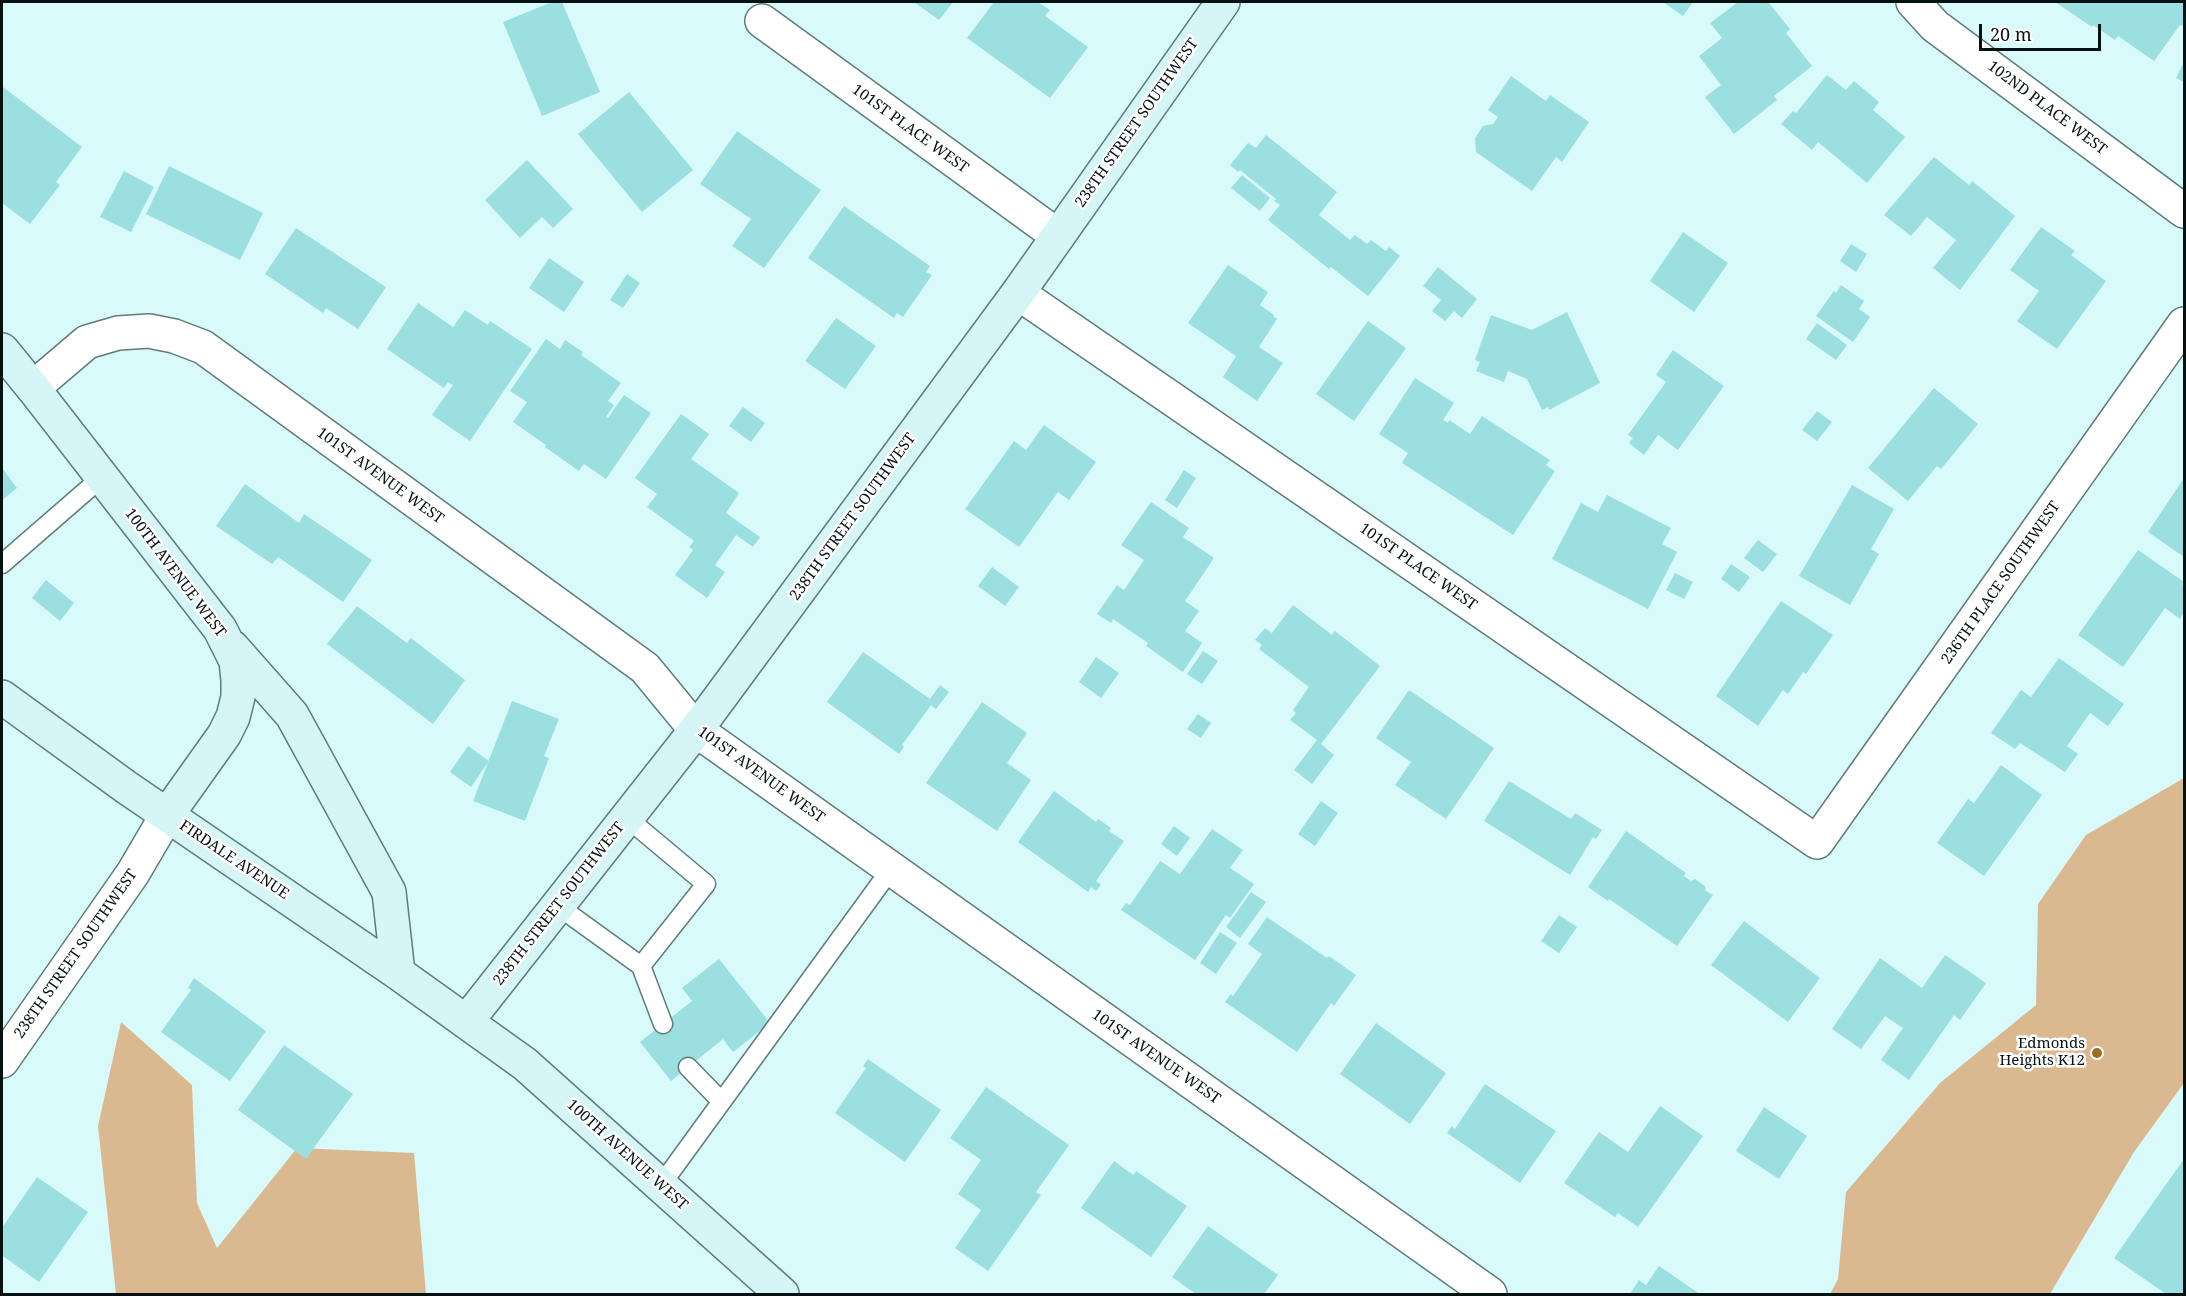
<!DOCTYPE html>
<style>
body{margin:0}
#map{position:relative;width:2186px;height:1296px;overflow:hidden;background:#d8fafa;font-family:"Noto Serif",serif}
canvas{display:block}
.frame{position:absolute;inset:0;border:3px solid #061111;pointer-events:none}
.scale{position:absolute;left:1979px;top:24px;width:122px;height:27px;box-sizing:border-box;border:3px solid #061111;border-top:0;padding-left:8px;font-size:18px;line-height:21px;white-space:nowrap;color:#061111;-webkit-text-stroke:4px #fff;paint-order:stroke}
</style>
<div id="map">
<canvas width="2186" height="1296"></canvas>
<div class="frame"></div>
<div class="scale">20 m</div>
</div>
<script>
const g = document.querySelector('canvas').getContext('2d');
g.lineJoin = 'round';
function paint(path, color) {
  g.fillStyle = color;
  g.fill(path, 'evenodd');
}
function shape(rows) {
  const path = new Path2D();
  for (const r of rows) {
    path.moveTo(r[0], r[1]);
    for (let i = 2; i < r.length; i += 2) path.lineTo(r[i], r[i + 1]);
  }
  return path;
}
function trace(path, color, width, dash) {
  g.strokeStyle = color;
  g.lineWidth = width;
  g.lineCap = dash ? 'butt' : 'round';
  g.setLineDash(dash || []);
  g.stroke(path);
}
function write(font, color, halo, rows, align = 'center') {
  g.font = font + ' "Noto Serif",serif';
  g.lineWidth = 5;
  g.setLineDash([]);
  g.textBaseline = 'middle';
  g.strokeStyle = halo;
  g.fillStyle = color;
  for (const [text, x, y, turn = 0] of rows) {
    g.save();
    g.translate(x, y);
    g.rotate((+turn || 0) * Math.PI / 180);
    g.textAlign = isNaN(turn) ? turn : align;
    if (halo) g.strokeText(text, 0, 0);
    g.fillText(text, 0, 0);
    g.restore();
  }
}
const forest = shape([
 [2184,778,2184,1083,2134,1152,2050,1294,1830,1294,1838,1279,1846,1192,1940,1083,2036,1005,2038,904,2086,835],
 [121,1022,192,1085,197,1203,217,1248,297,1148,414,1153,426,1294,116,1294,98,1126]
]);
const building = shape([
 [552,2,562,2,600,92,542,116,503,22],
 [914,2,953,2,939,20],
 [994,2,1038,2,1050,10,1045,16,1088,47,1050,98,967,38],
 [1663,2,1693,2,1683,16],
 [1738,2,1768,2,1790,29,1786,33,1812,66,1774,96,1777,100,1734,134,1705,97,1721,85,1699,56,1722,38,1710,23],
 [2055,2,2184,2,2184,22,2182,26,2180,25,2154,61,2118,36,2115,40,2093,25,2092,27],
 [2184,62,2184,82,2176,78],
 [1827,75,1846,90,1854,81,1879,102,1873,110,1905,137,1867,183,1818,142,1812,150,1781,124,1793,111,1796,113],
 [1511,76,1546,101,1550,95,1589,122,1562,162,1556,157,1532,191,1476,152,1475,138,1483,126,1493,124,1498,117,1488,110],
 [3,87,82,147,56,182,60,185,30,224,2,203],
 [629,92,693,170,642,212,578,134],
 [737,131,821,190,764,268,732,246,751,219,700,184],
 [1266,135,1337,192,1319,215,1350,240,1355,235,1367,244,1371,240,1386,251,1389,247,1400,256,1368,296,1331,267,1329,269,1268,220,1280,205,1274,201,1276,199,1240,170,1238,172,1230,165,1248,143,1256,148],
 [1934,157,1969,185,1972,181,2015,216,1960,290,1933,268,1956,240,1927,217,1911,236,1884,215],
 [527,160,573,209,553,228,542,217,520,238,485,200],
 [169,166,263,213,240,260,146,214],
 [124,171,154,187,131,232,100,217],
 [1242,175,1270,198,1260,211,1231,188],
 [844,206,930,266,926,272,932,275,903,317,897,313,894,318,808,258],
 [2041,227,2075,251,2071,255,2106,281,2057,349,2017,321,2039,291,2010,270],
 [296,228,386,287,358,329,326,308,323,313,265,274],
 [1683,232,1728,263,1694,312,1650,281],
 [1851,244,1867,254,1856,272,1840,261],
 [549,258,584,282,564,312,529,288],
 [1228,265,1268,292,1260,305,1274,315,1273,316,1277,319,1259,347,1283,363,1257,401,1223,377,1236,356,1188,323],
 [1438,267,1477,299,1462,318,1454,311,1445,321,1432,311,1441,300,1423,286],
 [627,274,640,283,623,308,610,300],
 [1841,285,1864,301,1859,309,1870,317,1853,342,1816,316,1834,291,1836,293],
 [418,303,453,327,465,310,488,325,490,321,532,349,470,441,432,415,453,385,448,382,444,388,387,349],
 [1567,312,1600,383,1549,410,1548,407,1542,410,1527,379,1508,371,1504,382,1476,371,1480,362,1475,360,1491,315,1532,330],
 [836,318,876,346,845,389,805,361],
 [1368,321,1406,348,1354,421,1316,394],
 [1817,323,1847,345,1836,360,1806,339],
 [546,339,560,349,565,340,583,352,581,355,621,383,608,401,614,405,606,417,608,418,624,395,651,413,606,479,584,464,579,471,545,447,546,445,513,422,527,402,510,391],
 [1673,350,1724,386,1678,450,1658,435,1644,455,1629,443,1633,438,1628,435,1666,382,1656,375],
 [1415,378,1454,403,1443,420,1448,423,1449,420,1470,434,1482,416,1550,460,1546,465,1555,471,1513,535,1402,463,1408,453,1379,434],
 [1934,388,1978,424,1941,469,1937,466,1908,501,1868,468],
 [743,407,765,423,751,442,729,426],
 [1817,411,1832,422,1817,441,1802,430],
 [681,414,709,434,691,459,739,493,726,513,760,537,753,547,736,535,715,565,725,572,707,598,675,575,693,550,689,547,694,541,647,507,657,494,635,478],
 [1044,425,1096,462,1069,500,1058,492,1019,547,965,509,1014,441,1026,450],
 [2,468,17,488,2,500],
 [1184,470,1196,478,1177,508,1165,500],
 [2184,478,2184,557,2148,532],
 [245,484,299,523,304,514,372,560,343,602,278,557,272,564,216,526],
 [1852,485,1894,509,1871,549,1879,554,1850,605,1799,576],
 [1607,495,1671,528,1662,544,1677,552,1648,609,1552,559,1581,503,1598,512],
 [1151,502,1189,528,1183,537,1214,558,1185,601,1199,611,1185,631,1202,643,1183,672,1146,646,1148,643,1113,619,1111,623,1097,614,1117,585,1124,590,1144,560,1121,545],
 [1758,540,1777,554,1763,572,1744,558],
 [2138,550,2184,582,2182,584,2184,586,2184,612,2180,619,2165,608,2123,667,2078,635],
 [1731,564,1750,577,1739,592,1721,579],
 [992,567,1019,587,1005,606,978,586],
 [1675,573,1693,582,1684,599,1666,590],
 [46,580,74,603,60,621,32,598],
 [1781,601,1833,635,1806,674,1803,672,1788,694,1783,690,1758,726,1716,696],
 [1293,605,1332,635,1335,631,1380,666,1321,744,1334,755,1312,784,1294,770,1317,740,1290,720,1296,713,1293,710,1309,687,1259,649,1262,645,1255,640,1265,628,1272,633],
 [357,606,407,643,411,638,465,680,433,724,327,644],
 [1203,651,1218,661,1202,684,1187,674],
 [863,652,930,699,940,685,949,692,936,709,931,705,902,745,904,747,899,754,827,702],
 [1096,657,1119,673,1101,698,1079,682],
 [2059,658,2124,704,2108,726,2090,713,2067,746,2078,754,2065,772,2020,743,2015,749,1991,733,2021,690,2031,697],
 [1409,690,1494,748,1446,819,1395,785,1411,762,1376,738],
 [512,701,559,719,544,756,549,758,525,821,473,801],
 [982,702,1027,733,1007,763,1031,780,997,831,926,783],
 [1198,714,1211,723,1201,738,1187,729],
 [468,746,489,761,471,787,450,772],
 [2001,765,2042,795,1984,876,1937,843,1968,799,1974,803],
 [1509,781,1571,819,1575,813,1602,830,1596,839,1593,837,1570,875,1484,821],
 [1054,791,1096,822,1098,819,1111,828,1109,831,1124,841,1096,881,1101,885,1096,891,1091,887,1088,892,1018,842],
 [1321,801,1338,813,1315,846,1298,834],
 [1174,826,1190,838,1177,856,1161,844],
 [1212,829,1243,850,1230,868,1254,884,1230,918,1226,915,1195,960,1121,910,1126,903,1130,905,1160,861,1180,874],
 [1626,831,1686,873,1684,876,1691,881,1695,879,1705,886,1706,891,1713,895,1677,946,1609,899,1608,901,1588,887],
 [1251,892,1266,902,1240,938,1226,927],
 [1559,915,1577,927,1559,953,1541,941],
 [1267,917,1327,958,1329,956,1356,975,1334,1006,1331,1003,1297,1052,1225,1002,1231,994,1233,996,1262,954,1248,944],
 [1744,921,1820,978,1788,1022,1711,965],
 [1220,932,1237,943,1216,974,1200,963],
 [1945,955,1986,983,1960,1020,1954,1015,1909,1080,1881,1060,1903,1028,1885,1016,1861,1049,1832,1029,1880,958,1922,988],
 [719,959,770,1023,733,1052,723,1039,671,1081,640,1042,692,1001,682,988],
 [194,978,266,1031,230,1081,161,1032,191,990,188,988],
 [1376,1023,1446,1073,1410,1124,1340,1074],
 [284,1045,353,1094,306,1159,238,1110],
 [868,1059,941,1110,905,1162,835,1113,866,1068,863,1066],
 [1485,1084,1556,1131,1520,1183,1447,1133,1452,1126,1455,1129],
 [986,1087,1069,1145,1036,1192,1041,1195,988,1271,955,1248,981,1210,958,1194,981,1160,950,1138],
 [1660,1106,1703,1136,1638,1227,1618,1213,1615,1217,1564,1183,1599,1132,1628,1152],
 [1764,1107,1807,1136,1779,1179,1736,1151],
 [2184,1159,2184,1294,2166,1294,2114,1258],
 [1114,1161,1133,1175,1136,1171,1187,1206,1151,1257,1081,1208],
 [37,1177,88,1212,39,1282,3,1256,2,1258,2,1228],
 [1208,1226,1278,1275,1264,1294,1196,1294,1172,1277],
 [1659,1266,1700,1294,1630,1294,1639,1280,1646,1285]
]);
const lane = shape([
 [2,564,102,477],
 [558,906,641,966,706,884,626,817],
 [641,966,663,1024],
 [688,1067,721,1101],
 [661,1185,891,869]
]);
const street = shape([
 [1913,2,1935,26,2184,211],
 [762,21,1058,236],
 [1018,293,1817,842,2184,324],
 [33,388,87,342,118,333,149,331,174,336,203,347,645,668,696,730,1490,1294],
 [2,1061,133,873,167,815]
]);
const secondary = shape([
 [2,350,33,388,220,629,236,661,238,680,238,697,233,717,224,735,167,815],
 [232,647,292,715,389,892,398,973],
 [2,697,126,787,398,973,525,1064,782,1294],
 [467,1021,696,730,1018,293,1223,2]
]);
const markers = [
 [2097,1053,6,"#9f6c22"]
];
const streetNames = [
 ["102ND PLACE WEST",2047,108,37],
 ["238TH STREET SOUTHWEST",1137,123,-55],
 ["101ST PLACE WEST",910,129,36],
 ["101ST AVENUE WEST",380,476,36],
 ["238TH STREET SOUTHWEST",853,517,-54],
 ["101ST PLACE WEST",1418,567,35],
 ["100TH AVENUE WEST",175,573,53],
 ["236TH PLACE SOUTHWEST",2001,583,-55],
 ["101ST AVENUE WEST",761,775,36],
 ["FIRDALE AVENUE",234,860,34],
 ["238TH STREET SOUTHWEST",559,904,-52],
 ["238TH STREET SOUTHWEST",76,954,-55],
 ["101ST AVENUE WEST",1156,1057,35],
 ["100TH AVENUE WEST",627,1155,42]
];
const poiNames = [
 ["Edmonds",2085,1044],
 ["Heights K12",2085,1061]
];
paint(forest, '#dbb990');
paint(building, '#9cdfe0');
trace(lane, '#5e7c7c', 21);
trace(street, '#5e7c7c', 36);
trace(secondary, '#5e7c7c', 36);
trace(lane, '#fff', 18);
trace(street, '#fff', 33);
trace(secondary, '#d6f5f6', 33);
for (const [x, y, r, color] of markers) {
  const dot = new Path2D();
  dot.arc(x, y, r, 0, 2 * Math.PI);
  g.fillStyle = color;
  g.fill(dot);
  trace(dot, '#fff', 2);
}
write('15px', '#061111', '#fff', streetNames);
write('15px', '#061111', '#fff', poiNames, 'right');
</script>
